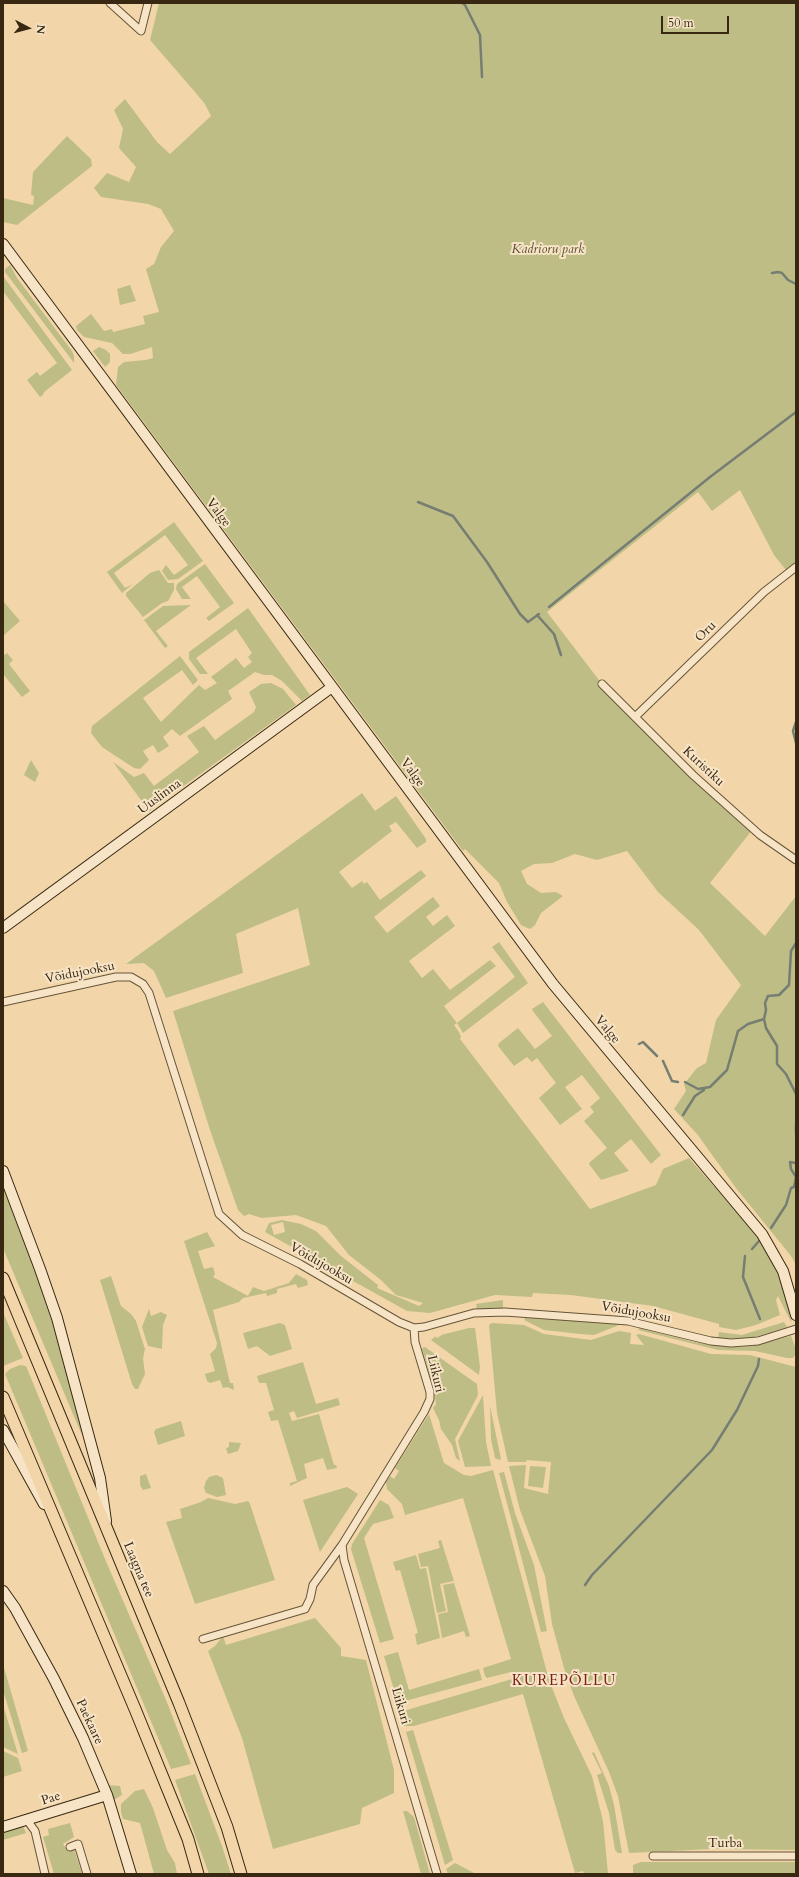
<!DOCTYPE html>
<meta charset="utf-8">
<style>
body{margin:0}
#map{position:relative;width:799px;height:1877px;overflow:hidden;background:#f2d6a9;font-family:Cardo,serif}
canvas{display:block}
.frame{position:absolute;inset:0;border:4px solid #382812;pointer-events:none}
.north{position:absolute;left:8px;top:8px;width:40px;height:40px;-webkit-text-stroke:3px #f7e4c7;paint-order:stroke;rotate:96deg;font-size:11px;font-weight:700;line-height:16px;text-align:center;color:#382812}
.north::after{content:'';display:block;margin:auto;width:14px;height:18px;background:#382812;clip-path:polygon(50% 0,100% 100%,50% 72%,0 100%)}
.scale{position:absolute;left:661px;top:16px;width:68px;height:18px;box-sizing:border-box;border:2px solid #382812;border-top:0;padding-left:5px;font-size:12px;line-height:14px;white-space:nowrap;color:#382812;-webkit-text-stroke:3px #f7e4c7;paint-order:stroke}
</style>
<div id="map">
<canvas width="799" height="1877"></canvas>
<div class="frame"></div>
<div class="north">N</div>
<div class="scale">50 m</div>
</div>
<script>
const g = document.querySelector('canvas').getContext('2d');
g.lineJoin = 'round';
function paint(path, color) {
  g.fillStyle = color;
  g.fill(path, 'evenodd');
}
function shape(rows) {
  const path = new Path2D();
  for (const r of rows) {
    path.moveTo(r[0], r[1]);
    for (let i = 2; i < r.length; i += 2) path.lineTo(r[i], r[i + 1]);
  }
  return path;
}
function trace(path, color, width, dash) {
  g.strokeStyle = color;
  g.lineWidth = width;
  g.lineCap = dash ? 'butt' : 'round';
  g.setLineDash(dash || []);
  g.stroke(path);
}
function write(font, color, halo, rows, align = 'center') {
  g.font = font + ' Cardo,serif';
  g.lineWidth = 4;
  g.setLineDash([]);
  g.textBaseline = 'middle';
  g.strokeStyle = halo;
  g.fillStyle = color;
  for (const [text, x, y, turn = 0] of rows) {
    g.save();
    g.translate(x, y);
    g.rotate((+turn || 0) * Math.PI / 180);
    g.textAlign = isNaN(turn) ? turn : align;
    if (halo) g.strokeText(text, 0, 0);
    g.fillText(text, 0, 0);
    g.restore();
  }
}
const green = shape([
 [159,3,796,3,796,567,786,570,774,555,740,490,712,511,698,492,547,612,602,684,753,829,710,883,765,936,796,896,796,1265,791,1256,736,1188,697,1134,674,1109,686,1091,684,1084,697,1068,706,1063,716,1020,741,985,699,930,658,892,627,851,597,860,575,854,552,863,534,864,521,871,527,884,541,893,556,892,563,896,541,913,535,925,530,929,521,925,507,902,499,883,465,849,463,851,116,385,118,367,124,362,146,360,153,358,152,347,130,354,123,354,112,343,84,337,77,330,76,326,91,314,104,331,112,329,113,332,145,324,143,316,159,312,146,269,154,264,161,247,174,231,161,209,148,204,101,197,94,188,107,173,129,182,136,167,119,148,123,129,114,110,125,99,157,142,170,154,211,116,205,104,195,92,150,40],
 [67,136,91,159,92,166,17,225,3,222,3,198,33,205,34,196,31,195,33,172],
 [10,265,17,278,72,351,74,356,74,363,5,272,5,269],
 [3,276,72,370,43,393,44,394,40,397,27,380,37,372,40,376,57,363,3,291],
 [130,285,136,301,120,305,117,289],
 [99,347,106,350,110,354,110,362,105,367,93,351],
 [174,522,203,561,178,579,168,580,162,571,166,565,174,575,188,565,165,535,114,573,125,588,133,584,122,593,107,572],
 [205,564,234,603,209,621,206,618,220,607,197,576,182,587,191,599,182,599,176,589,177,584],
 [159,570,168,583,174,583,174,590,168,601,162,603,143,617,126,596,126,593,150,573],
 [3,601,20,621,3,636],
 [191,605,156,631,168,646,165,648,144,620,163,606],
 [248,608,310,695,302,701,282,681,272,675,264,675,255,672,228,691,232,699,180,736,172,729,163,737,169,746,158,753,153,745,143,751,149,760,140,769,134,768,102,747,91,733,92,726,180,656,198,680,193,685,182,670,143,698,161,722,199,685,205,690,217,683,211,677,236,658,244,668,252,662,248,657,252,653,236,629,196,658,208,674,200,674,189,659,189,652],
 [7,653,13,660,9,664,30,691,22,697,3,674,3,656],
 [271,683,283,689,296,705,149,811,113,762,134,777,144,773,154,786,199,752,187,736,204,726,215,740,254,712,256,707,249,692,261,684],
 [31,760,39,773,35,782,24,775],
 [362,793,375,811,396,796,426,839,426,842,417,848,396,822,389,826,392,831,339,872,352,888,362,881,364,884,367,882,380,900,421,870,426,876,374,917,387,933,433,897,440,906,426,917,433,926,447,915,455,926,409,961,422,978,433,969,450,990,490,960,496,966,444,1006,457,1023,515,977,492,947,499,942,528,983,463,1033,457,1023,454,1025,459,1032,461,1037,460,1039,590,1209,656,1185,663,1169,689,1158,757,1235,771,1255,792,1314,791,1322,778,1296,776,1300,780,1315,756,1325,736,1330,719,1327,719,1324,653,1306,571,1295,533,1293,532,1297,495,1295,430,1313,407,1311,265,1232,269,1223,282,1220,301,1224,316,1231,341,1256,378,1285,377,1288,419,1306,423,1303,396,1295,381,1280,349,1255,326,1226,296,1215,262,1218,249,1214,244,1216,238,1210,210,1130,173,1011,310,965,298,908,236,934,243,973,166,998,154,971,144,963,126,964],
 [283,1222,285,1232,274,1235,271,1225],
 [543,1002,661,1155,651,1164,631,1139,614,1153,629,1171,601,1180,589,1164,590,1162,607,1148,584,1121,594,1112,590,1107,600,1098,582,1075,565,1087,582,1109,560,1125,539,1098,556,1083,537,1058,532,1062,527,1057,514,1066,498,1046,499,1043,518,1028,535,1049,552,1036,533,1011,532,1009],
 [3,1188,35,1271,60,1345,82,1433,81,1433,3,1248],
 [207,1232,215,1246,198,1251,204,1269,213,1267,215,1274,213,1277,248,1296,253,1287,264,1291,289,1283,296,1274,307,1280,308,1285,298,1288,296,1284,277,1289,277,1293,267,1296,266,1293,243,1298,239,1302,213,1310,230,1383,233,1383,234,1390,227,1387,223,1388,220,1380,210,1383,207,1381,205,1374,215,1371,210,1354,216,1348,217,1343,184,1241],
 [111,1276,121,1306,131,1314,136,1321,145,1349,143,1358,145,1374,138,1389,135,1389,132,1384,100,1280],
 [503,1300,503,1308,477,1309,476,1304],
 [149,1309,151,1316,161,1312,167,1315,163,1325,162,1349,148,1346,142,1327],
 [3,1312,23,1358,3,1366],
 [526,1317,611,1323,619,1325,594,1335,580,1334,544,1330,524,1320],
 [784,1322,787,1327,784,1328,752,1338,718,1339,719,1332,742,1335],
 [280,1323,285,1325,292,1349,270,1356,257,1346,248,1349,243,1333],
 [492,1323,524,1325,544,1334,591,1340,619,1331,631,1333,630,1344,644,1345,636,1335,639,1334,711,1354,750,1355,796,1367,796,1850,712,1849,629,1853,618,1796,609,1772,574,1696,564,1668,552,1624,545,1576,520,1510,509,1466,526,1465,524,1488,548,1494,551,1462,527,1460,526,1462,508,1462,497,1413,489,1325],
 [469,1328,475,1328,480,1367,479,1375,431,1340,436,1336,436,1338,441,1336,441,1335],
 [639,1328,694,1342,726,1347,752,1346,791,1336,796,1349,796,1354,793,1358,787,1358,755,1351,718,1350,638,1330],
 [425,1347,477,1384,478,1395,455,1439,460,1461,456,1458,452,1445,441,1429,439,1420,433,1408,436,1404,435,1396,422,1348],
 [303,1362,316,1404,338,1398,340,1405,297,1418,294,1411,289,1413,292,1421,319,1414,334,1465,336,1465,337,1468,327,1470,323,1458,304,1464,307,1478,290,1486,290,1483,297,1481,278,1420,271,1421,268,1412,274,1410,266,1383,259,1383,257,1376],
 [20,1365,26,1366,105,1559,166,1700,191,1764,171,1769,5,1374,10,1369],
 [483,1395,486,1442,491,1466,465,1467,458,1441],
 [490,1406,501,1459,499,1460,495,1458,491,1439],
 [429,1414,444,1463,464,1475,471,1476,493,1470,549,1680,564,1718,592,1776,603,1821,608,1874,584,1874,583,1871,575,1873,523,1694,414,1726,404,1726,400,1712,512,1679,511,1672,487,1678,485,1676,483,1668,511,1659,463,1498,405,1515,402,1504,387,1489,386,1482,390,1476,394,1479,399,1471,395,1468],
 [181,1421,185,1436,158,1445,154,1432,156,1429],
 [229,1442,241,1443,238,1451,228,1454,226,1448,229,1447],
 [530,1466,546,1467,543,1488,528,1486],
 [504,1472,515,1513,534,1565,547,1631,541,1632,499,1473],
 [146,1474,151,1488,143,1490,140,1485,140,1476],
 [216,1475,223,1478,226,1495,217,1497,206,1493,204,1488,206,1481,209,1477],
 [347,1487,358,1494,320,1552,303,1500],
 [208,1498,235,1504,248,1501,250,1504,275,1580,195,1604,166,1522,182,1518,180,1509,201,1502],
 [380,1500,389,1505,394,1518,373,1524,364,1538,394,1639,380,1643,351,1549,352,1544],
 [441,1540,454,1581,440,1584,446,1611,437,1613,428,1566,421,1567,418,1554,440,1548,438,1541],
 [416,1555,420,1569,426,1568,440,1638,417,1645,415,1634,418,1633,400,1570,396,1571,393,1562],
 [454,1583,470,1636,466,1637,464,1631,442,1638,438,1614,448,1612,443,1585],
 [315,1618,341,1648,341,1656,366,1660,394,1770,394,1793,362,1808,360,1824,273,1849,242,1738,208,1651,215,1646,223,1636,226,1645],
 [398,1652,409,1690,479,1669,482,1680,398,1703,384,1656],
 [3,1664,28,1751,22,1753,3,1690],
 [3,1705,18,1754,3,1747],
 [413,1730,453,1860,445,1865,406,1732],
 [3,1751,18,1758,22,1771,3,1777],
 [594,1752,609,1786,614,1805,622,1853,618,1853,615,1850,609,1813,597,1775,602,1773,592,1753],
 [195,1774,222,1846,231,1874,209,1874,175,1780],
 [108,1785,120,1786,122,1795,114,1800],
 [144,1789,153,1808,167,1850,175,1863,177,1874,154,1874,140,1823,123,1819,121,1812,121,1804,135,1791],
 [407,1811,414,1817,430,1874,421,1874,403,1811],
 [70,1823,74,1837,63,1844,66,1849,70,1851,74,1849,82,1874,54,1874,43,1837,49,1835,48,1829],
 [23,1826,26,1833,3,1840,3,1832],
 [641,1862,796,1862,796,1874,633,1874,633,1865],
 [455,1863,476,1874,448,1874,446,1869]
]);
const stream = shape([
 [462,3,465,5,480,35,482,77],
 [772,273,778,272,782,273,788,280,796,284],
 [418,502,453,516,487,562,520,614,528,622,539,614],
 [549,607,710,477,796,412],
 [537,615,554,634,561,655],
 [796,722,793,731,796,743],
 [796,943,791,951,789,985,779,995,768,996,765,1003,766,1010,764,1019,766,1028,777,1046,777,1064,786,1074,796,1094],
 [639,1044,643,1042,657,1056],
 [663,1061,672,1081,678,1082],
 [685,1082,698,1089,710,1087,727,1070,738,1031,748,1024,764,1019],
 [683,1115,695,1096,704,1090],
 [796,1123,796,1134],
 [771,1228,786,1205,791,1188,794,1187,796,1177,791,1169,790,1162,796,1163],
 [752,1249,759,1241],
 [745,1256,743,1277,760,1319],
 [585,1585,592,1575,712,1450,737,1410,758,1366,759,1359]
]);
const street = shape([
 [110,3,141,31,148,3],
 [602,684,693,775,760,835,796,860],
 [635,717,764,592,796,567],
 [3,1002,116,977,131,977,143,984,149,993,219,1214,242,1235,300,1264,399,1322,414,1328,424,1327,474,1313,505,1312,628,1321,711,1341,731,1343,758,1341,796,1329],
 [414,1328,415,1342,430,1392,430,1399,424,1412,342,1545,344,1560,437,1874],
 [203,1639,305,1609,310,1599,313,1585,342,1545],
 [27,1820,35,1831,45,1874],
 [70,1847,78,1844,87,1874],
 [653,1856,796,1856]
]);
const secondary = shape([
 [3,244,553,984,762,1234,783,1271,796,1315],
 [3,928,332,687],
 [3,1171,40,1269,57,1318,100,1478,106,1521],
 [3,1430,44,1504],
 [3,1591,15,1608,54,1679,83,1738,107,1795,131,1874],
 [3,1827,107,1795]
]);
const primary = shape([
 [3,1278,179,1703,227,1827,241,1874],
 [3,1397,135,1709,188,1839,198,1874]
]);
const parkNames = [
 ["Kadrioru park",548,250]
];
const streetNames = [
 ["Valge",218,513,53],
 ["Oru",706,632,-44],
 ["Kuristiku",703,767,43],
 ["Valge",412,773,54],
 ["Uuslinna",160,797,-36],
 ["Võidujooksu",80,973,-11],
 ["Valge",607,1030,50],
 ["Võidujooksu",321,1264,30],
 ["Võidujooksu",636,1313,10],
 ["Liikuri",435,1374,77],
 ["Laagna tee",138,1570,67],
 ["Liikuri",400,1706,74],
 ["Paekaare",89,1722,65],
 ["Pae",51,1799,-17],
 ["Turba",725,1844]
];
const quarterNames = [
 ["KUREPÕLLU",564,1682]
];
paint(green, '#bebd85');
trace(stream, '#767e73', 2.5);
trace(street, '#665438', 9);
trace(secondary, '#382812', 12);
trace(primary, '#382812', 13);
trace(street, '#f7e4c7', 7);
trace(secondary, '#f7e4c7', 10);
trace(primary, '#f2d6a9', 11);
write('italic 13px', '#5a4d2f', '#f7e4c7', parkNames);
write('13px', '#382812', '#f7e4c7', streetNames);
g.letterSpacing = '1px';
write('15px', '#7a1f14', '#f7e4c7', quarterNames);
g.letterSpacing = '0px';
</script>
